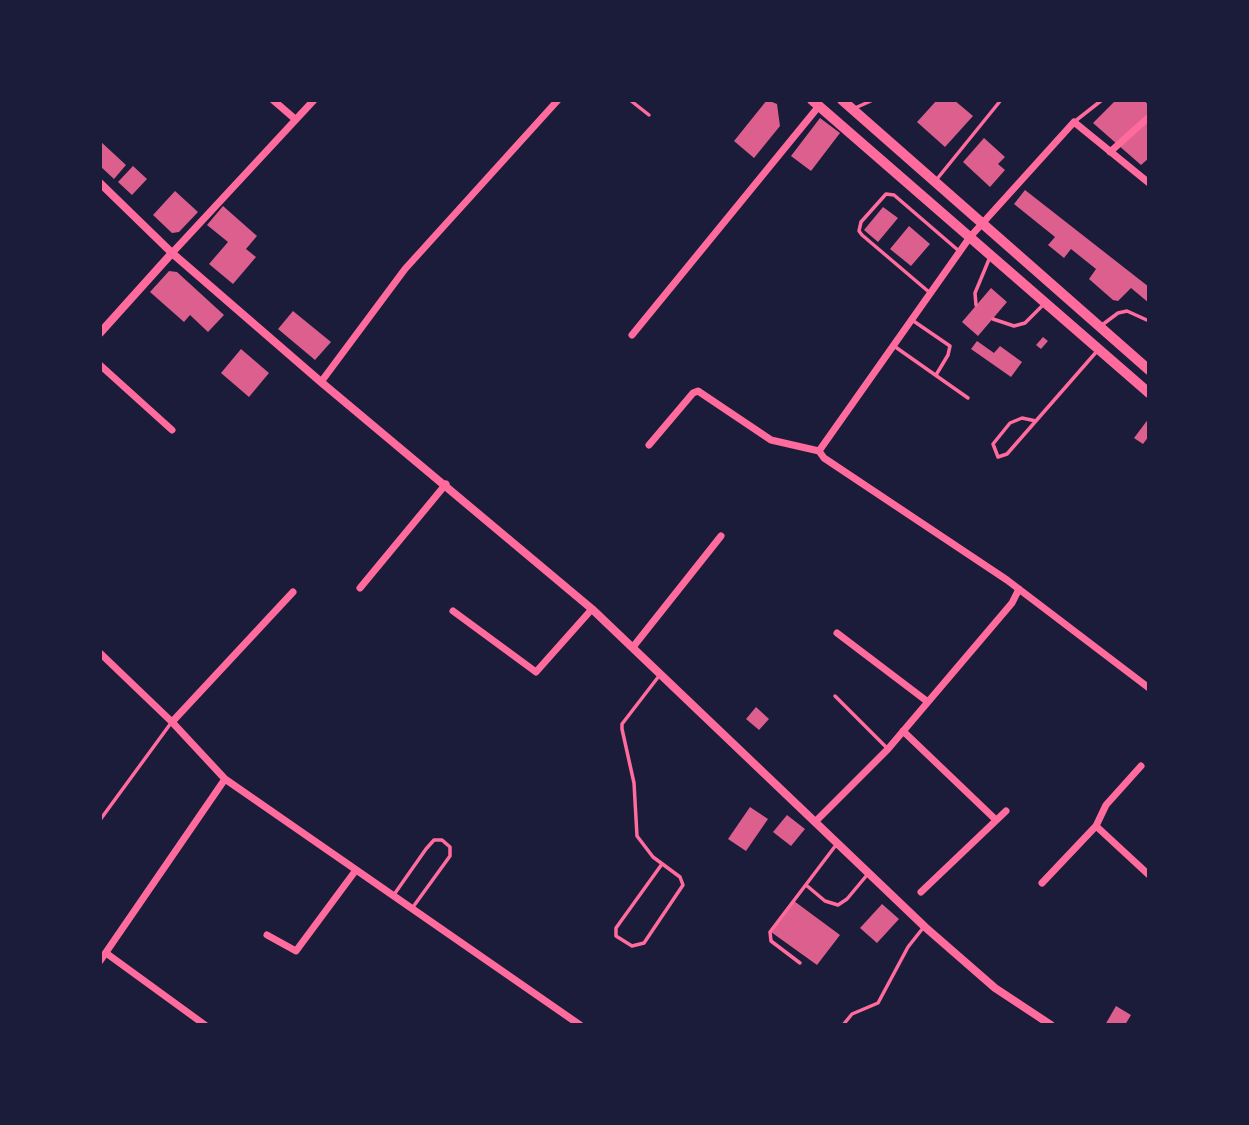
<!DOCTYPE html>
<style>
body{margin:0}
#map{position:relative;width:1249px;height:1125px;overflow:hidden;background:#1b1b3a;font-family:"PT Sans Narrow",sans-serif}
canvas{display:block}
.frame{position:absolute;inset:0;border:102px solid #1b1b3a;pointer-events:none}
</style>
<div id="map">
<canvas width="1249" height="1125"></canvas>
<div class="frame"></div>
</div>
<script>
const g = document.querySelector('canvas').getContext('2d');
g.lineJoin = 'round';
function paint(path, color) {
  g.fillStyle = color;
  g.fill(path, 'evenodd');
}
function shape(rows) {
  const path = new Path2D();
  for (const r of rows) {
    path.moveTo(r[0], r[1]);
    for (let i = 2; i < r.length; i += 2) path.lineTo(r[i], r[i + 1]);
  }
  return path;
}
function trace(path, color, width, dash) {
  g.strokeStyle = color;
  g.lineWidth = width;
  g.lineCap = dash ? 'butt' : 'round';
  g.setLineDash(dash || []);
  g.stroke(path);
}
const building = shape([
 [767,100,777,104,780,126,754,158,734,141],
 [937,100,954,100,973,116,945,147,917,122],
 [1116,100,1143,100,1149,105,1149,158,1141,165,1093,123],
 [820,118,840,133,811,171,791,156],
 [984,138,1005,157,998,164,1005,170,990,187,963,162],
 [100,141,126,165,114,179,100,166],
 [133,166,147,179,132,195,118,182],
 [1025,190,1149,287,1149,303,1131,288,1118,301,1113,300,1089,279,1096,269,1071,249,1064,258,1048,245,1055,237,1014,204],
 [175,191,198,212,179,232,172,233,153,215],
 [223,206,257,236,246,249,256,257,233,284,209,264,228,242,207,225],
 [883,207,898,218,878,242,864,230],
 [909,226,930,244,911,266,890,249],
 [169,271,177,272,224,315,208,332,190,315,184,322,150,292],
 [991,288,1007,302,978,336,962,322],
 [293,311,331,342,315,360,278,329],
 [1043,337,1048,341,1041,349,1036,345],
 [977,341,994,353,1000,346,1022,362,1011,377,971,349],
 [241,349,269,373,249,397,221,373],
 [1149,418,1149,436,1143,444,1134,438],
 [756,707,769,719,759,730,746,719],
 [750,807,768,819,746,851,728,839],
 [787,815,805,829,791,846,773,832],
 [794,901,840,935,817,965,771,932],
 [882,904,899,919,877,943,860,928],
 [1116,1006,1131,1015,1125,1025,1105,1025]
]);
const service = shape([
 [630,100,649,115],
 [855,108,873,100],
 [1074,122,1102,100],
 [937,179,1001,100],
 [929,292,862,235,859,231,861,222,886,194,894,195,959,251],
 [976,305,975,293,990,257],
 [993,319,1014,326,1025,323,1044,304],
 [912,320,950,346,948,355,936,375],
 [1102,325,1118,313,1127,311,1149,321],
 [894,346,968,398],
 [1036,421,1022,418,1010,423,993,444,998,457,1007,454,1098,350],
 [659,676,622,724,622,729,634,783,637,836,653,857,680,877,683,885,644,943,632,946,616,936,616,928,662,864],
 [835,696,888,749],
 [100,820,171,723],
 [806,885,825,901,838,905,847,899,867,875],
 [393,896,426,849,434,840,442,840,450,847,450,856,413,907],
 [800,963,771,941,770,932,836,845],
 [843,1025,852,1014,878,1003,908,947,923,928]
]);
const minor = shape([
 [273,100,295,119],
 [1110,152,1149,117],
 [1149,183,1074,122,970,237,819,451,824,458,1007,580,1149,688],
 [172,253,314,100],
 [632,335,819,106],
 [100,365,172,430],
 [321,382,405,269,558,100],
 [649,445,693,393,698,391,771,440,819,451],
 [360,588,446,484],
 [453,611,536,672,592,609],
 [837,633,928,702],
 [633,647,721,536],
 [100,653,172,722,225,779,580,1025],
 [172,722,293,592],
 [903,731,996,820],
 [1141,766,1106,805,1096,826,1149,875],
 [816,821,888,749,1012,603,1019,589],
 [1042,883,1096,826],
 [921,892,1006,811],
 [267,935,296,951,356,870],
 [106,953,205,1025],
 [100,961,225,779]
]);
const tertiary = shape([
 [100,183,172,253,321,382,592,609,925,927,995,988,1051,1025],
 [100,333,172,253]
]);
const primary = shape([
 [812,100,1149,393],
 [842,100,1149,370]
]);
paint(building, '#dd5f8e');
trace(service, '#ff6b9d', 3.5);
trace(minor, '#ff6b9d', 7);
trace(tertiary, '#ff6b9d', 8);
trace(primary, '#ff6b9d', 10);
</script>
